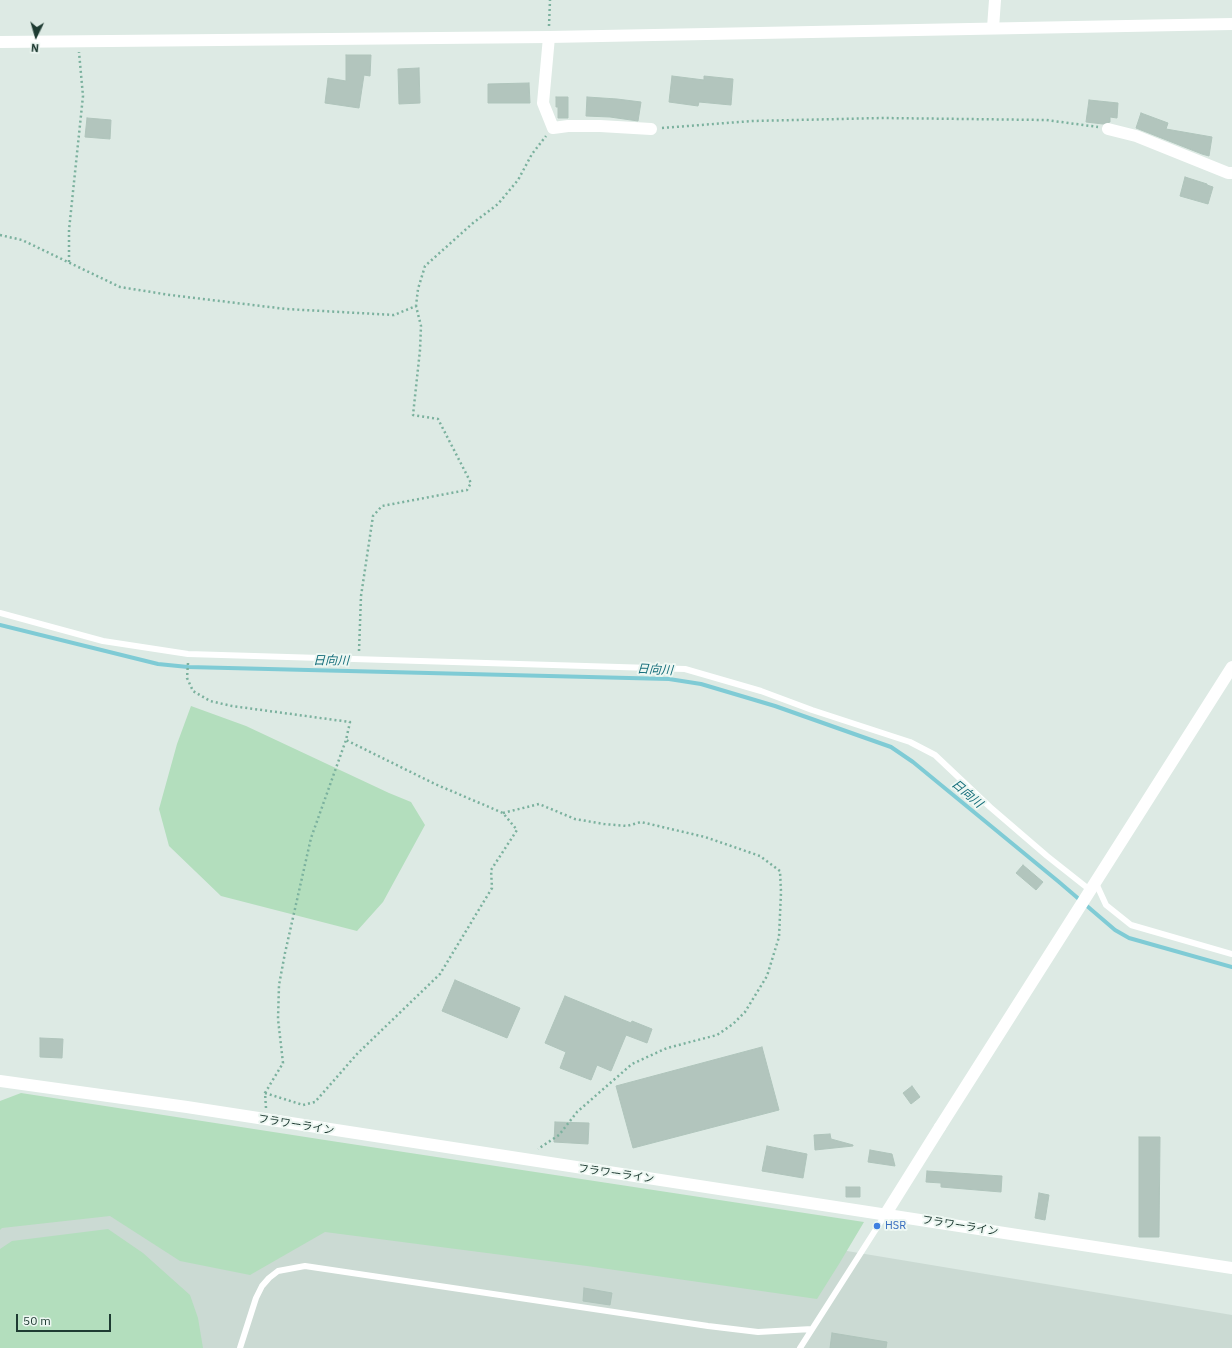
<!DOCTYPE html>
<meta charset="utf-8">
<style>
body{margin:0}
#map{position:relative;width:1232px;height:1348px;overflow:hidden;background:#ddeae4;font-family:"IBM Plex Sans",sans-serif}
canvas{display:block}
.north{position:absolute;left:16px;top:16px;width:40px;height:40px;-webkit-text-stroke:3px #edf7f2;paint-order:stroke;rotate:185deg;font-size:11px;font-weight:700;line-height:16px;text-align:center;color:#1e3b32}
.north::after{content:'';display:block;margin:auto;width:14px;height:18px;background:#1e3b32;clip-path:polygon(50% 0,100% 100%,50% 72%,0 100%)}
.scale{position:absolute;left:16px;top:1314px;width:95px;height:18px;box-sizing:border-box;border:2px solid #1e3b32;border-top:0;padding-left:5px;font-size:12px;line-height:14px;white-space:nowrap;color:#1e3b32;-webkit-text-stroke:3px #edf7f2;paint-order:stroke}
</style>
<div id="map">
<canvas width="1232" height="1348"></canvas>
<div class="north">N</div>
<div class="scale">50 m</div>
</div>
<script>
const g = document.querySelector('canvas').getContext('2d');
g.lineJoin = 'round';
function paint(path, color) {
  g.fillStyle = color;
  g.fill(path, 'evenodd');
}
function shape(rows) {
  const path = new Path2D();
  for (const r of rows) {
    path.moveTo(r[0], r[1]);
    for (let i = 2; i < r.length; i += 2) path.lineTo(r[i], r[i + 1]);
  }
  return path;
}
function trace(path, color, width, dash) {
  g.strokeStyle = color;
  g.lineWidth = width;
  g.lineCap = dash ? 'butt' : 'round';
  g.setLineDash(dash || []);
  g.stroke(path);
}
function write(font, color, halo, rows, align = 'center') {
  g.font = font + ' "IBM Plex Sans","Noto Sans JP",sans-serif';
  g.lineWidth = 4;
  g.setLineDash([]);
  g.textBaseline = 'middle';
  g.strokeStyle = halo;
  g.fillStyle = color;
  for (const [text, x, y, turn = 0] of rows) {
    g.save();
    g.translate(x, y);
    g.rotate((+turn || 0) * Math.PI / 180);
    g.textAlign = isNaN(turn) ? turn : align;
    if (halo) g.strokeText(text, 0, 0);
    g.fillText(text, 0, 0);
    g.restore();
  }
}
const built = shape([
 [29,1115,1232,1315,1232,1348,0,1348,0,1135]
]);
const green = shape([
 [191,706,246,726,389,793,411,802,425,825,383,902,357,931,221,896,169,846,159,809,177,744],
 [21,1093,338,1142,864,1222,839,1264,817,1299,587,1266,325,1232,250,1275,180,1261,110,1216,2,1228,0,1230,0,1101],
 [108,1229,143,1253,190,1295,198,1318,203,1348,0,1348,0,1249,12,1241]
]);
const stream = shape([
 [0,625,158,664,188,667,669,679,701,684,775,706,891,747,913,762,1059,882,1115,930,1129,938,1232,967]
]);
const building = shape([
 [346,55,371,55,370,76,364,75,359,108,325,103,328,78,346,81,346,55],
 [419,68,420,103,399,104,398,69,419,68],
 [672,76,704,80,704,76,733,79,731,105,699,102,698,106,669,102,672,76],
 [529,83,530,103,488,103,488,84,529,83],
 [556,97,568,97,568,118,558,118,558,107,556,107,556,97],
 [587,97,617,99,641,102,638,121,610,117,586,116,587,97],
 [1089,100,1118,103,1117,118,1110,117,1110,122,1103,124,1086,122,1089,100],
 [1141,113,1168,123,1166,129,1212,137,1209,156,1202,154,1136,128,1141,113],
 [87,118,111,120,110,139,85,137,87,118],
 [1185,177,1207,184,1207,185,1213,187,1208,204,1180,196,1185,177],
 [1023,865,1043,882,1036,890,1016,873,1023,865],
 [455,980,520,1008,507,1038,442,1011,455,980],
 [565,996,631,1023,632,1021,652,1029,647,1043,626,1035,611,1071,597,1065,591,1080,560,1068,566,1052,545,1043,565,996],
 [40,1038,63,1039,62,1058,40,1057,40,1038],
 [762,1047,779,1110,633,1148,616,1086,762,1047],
 [912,1086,920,1097,911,1104,903,1093,912,1086],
 [555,1122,589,1123,588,1144,554,1142,555,1122],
 [830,1134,831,1139,853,1145,853,1146,815,1150,814,1135,830,1134],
 [1139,1137,1160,1137,1159,1237,1139,1237,1139,1137],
 [767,1146,807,1154,803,1178,762,1171,767,1146],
 [870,1150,892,1154,895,1166,868,1162,870,1150],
 [927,1171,1002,1176,1001,1192,941,1187,941,1183,926,1182,927,1171],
 [846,1187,860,1187,860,1197,846,1197,846,1187],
 [1039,1193,1049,1195,1045,1220,1035,1218,1039,1193],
 [584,1288,612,1293,610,1305,583,1301,584,1288],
 [832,1333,887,1342,886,1348,830,1348,832,1333]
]);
const path = shape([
 [549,26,550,0],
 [662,128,752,121,883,118,1046,120,1098,127],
 [0,235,22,240,120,287,170,295,286,309,394,315,416,306,418,289,425,266,473,223,498,204,518,180,532,154,546,136],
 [69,262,69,230,83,96,79,52],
 [359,651,361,596,373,516,382,506,467,490,471,483,438,419,413,415,420,350,421,326,416,306],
 [188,663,187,678,193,691,210,701,232,706,350,722,346,740,311,838,285,953,279,985,278,1019,283,1063,265,1093,266,1108],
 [503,813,539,804,575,819,604,824,627,826,641,822,705,837,760,856,780,871,781,892,779,937,767,976,745,1012,733,1024,717,1035,667,1048,632,1064,577,1112,559,1135,538,1149],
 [265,1093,303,1105,315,1102,357,1054,440,974,492,888,491,870,517,830,503,813,435,784,346,740]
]);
const lane = shape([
 [0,613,103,641,188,654,685,669,761,691,812,710,910,742,935,755,990,807,1047,856,1090,890],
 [1095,881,1106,905,1131,925,1232,954],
 [240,1348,256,1298,262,1286,269,1278,278,1271,305,1266,708,1326,758,1332,812,1329],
 [800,1348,885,1215]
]);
const street = shape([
 [993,28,995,0],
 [549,37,543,103,553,128,568,126,600,126,651,129],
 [1108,129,1136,136,1228,173,1232,173],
 [885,1215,940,1127]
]);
const secondary = shape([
 [0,42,549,37,1232,24],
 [0,1081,187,1107,1232,1268],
 [940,1127,1232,667]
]);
const markers = [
 [877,1226,4,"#3f7fe0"]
];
const streetNames = [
 ["フラワーライン",296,1125,9],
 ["フラワーライン",616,1174,8],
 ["フラワーライン",960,1226,9]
];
const shopNames = [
 ["HSR",885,1226]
];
const waterNames = [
 ["日向川",331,661,1],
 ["日向川",655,670,3],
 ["日向川",967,794,40]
];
paint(built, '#cbdad3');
paint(green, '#b3debd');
trace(stream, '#7fcbd5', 4);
paint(building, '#b2c5bd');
trace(building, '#afc4bb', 1);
trace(path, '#7bb19e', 2.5, [2, 3]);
trace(lane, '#fff', 6);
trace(street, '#fff', 12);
trace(secondary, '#fff', 12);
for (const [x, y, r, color] of markers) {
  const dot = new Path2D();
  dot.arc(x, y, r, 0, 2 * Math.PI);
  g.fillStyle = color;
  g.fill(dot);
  trace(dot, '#edf7f2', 1.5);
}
write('11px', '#1e3b32', '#edf7f2', streetNames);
write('11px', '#366cbe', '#edf7f2', shopNames, 'left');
write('italic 12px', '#146d7a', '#edf7f2', waterNames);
</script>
